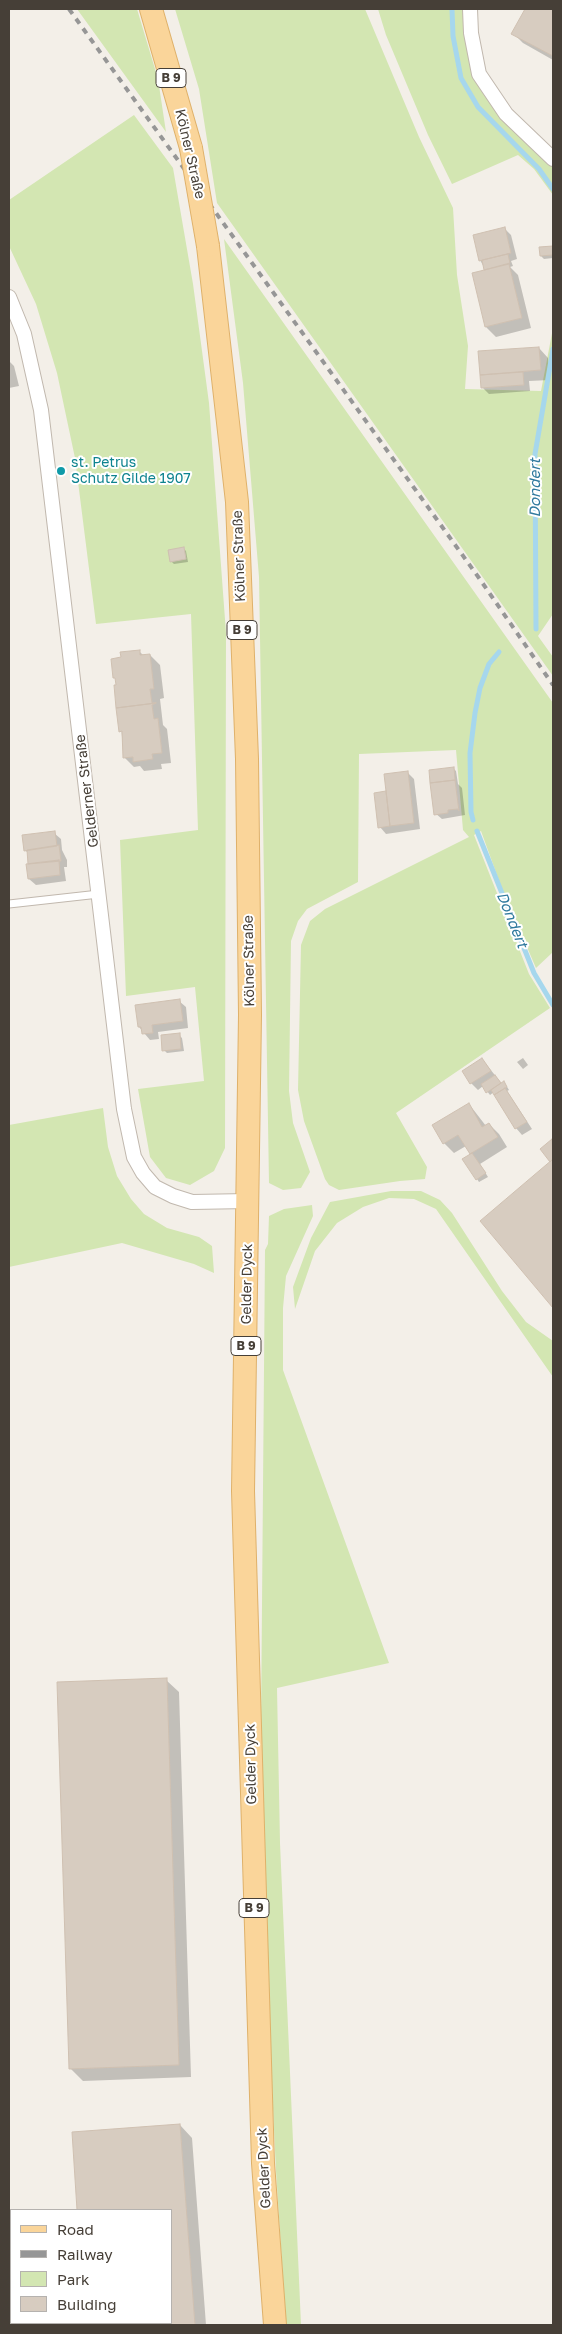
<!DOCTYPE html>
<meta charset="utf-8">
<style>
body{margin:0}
#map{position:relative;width:562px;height:2334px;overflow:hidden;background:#f3efe8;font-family:"Golos Text",sans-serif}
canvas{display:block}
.frame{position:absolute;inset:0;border:10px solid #463f37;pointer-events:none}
.legend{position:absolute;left:10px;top:2209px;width:162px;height:115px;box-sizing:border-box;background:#fff;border:1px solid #b5b2af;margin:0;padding:6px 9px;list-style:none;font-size:15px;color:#463f37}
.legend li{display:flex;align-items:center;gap:10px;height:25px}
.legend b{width:25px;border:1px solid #b5b2af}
</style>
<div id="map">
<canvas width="562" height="2334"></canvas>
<div class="frame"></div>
<ul class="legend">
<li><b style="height:6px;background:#fad59a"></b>Road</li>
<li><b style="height:6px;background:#969696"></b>Railway</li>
<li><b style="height:14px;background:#d3e6b2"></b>Park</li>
<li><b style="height:14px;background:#d7ccc0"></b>Building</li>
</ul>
</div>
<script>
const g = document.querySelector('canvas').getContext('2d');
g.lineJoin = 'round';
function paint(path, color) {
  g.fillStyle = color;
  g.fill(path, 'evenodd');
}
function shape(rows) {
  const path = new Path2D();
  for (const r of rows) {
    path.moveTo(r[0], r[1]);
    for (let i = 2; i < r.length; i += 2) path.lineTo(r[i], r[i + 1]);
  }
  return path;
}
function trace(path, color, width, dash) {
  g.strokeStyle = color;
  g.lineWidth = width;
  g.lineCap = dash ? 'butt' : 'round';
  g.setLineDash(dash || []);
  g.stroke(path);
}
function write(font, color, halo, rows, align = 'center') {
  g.font = font + ' "Golos Text",sans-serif';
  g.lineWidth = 4;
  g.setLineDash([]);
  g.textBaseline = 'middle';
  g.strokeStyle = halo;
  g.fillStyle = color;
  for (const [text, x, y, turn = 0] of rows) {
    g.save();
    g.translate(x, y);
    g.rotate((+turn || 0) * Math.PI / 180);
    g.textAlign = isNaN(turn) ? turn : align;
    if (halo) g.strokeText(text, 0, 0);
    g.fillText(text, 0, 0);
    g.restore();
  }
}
const green = shape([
 [77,9,137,9,158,79,166,132],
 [175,9,365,9,419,137,453,208,457,275,468,346,465,389,541,391,553,328,553,614,538,636,553,657,553,676,217,203,199,89],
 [378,9,464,9,466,37,507,121,553,167,553,195,534,169,518,155,452,184,428,135,386,35],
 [134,115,173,168,193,284,209,403,226,633,225,1148,214,1171,190,1185,166,1178,150,1157,138,1089,204,1081,195,987,126,996,120,840,198,830,191,614,96,624,75,458,57,373,36,304,9,246,9,200],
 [224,239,553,703,553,952,536,968,502,889,481,831,474,835,529,974,550,1008,396,1113,427,1167,425,1179,400,1181,339,1190,329,1185,325,1179,304,1121,298,1090,301,945,310,921,325,909,469,837,463,830,456,750,359,754,358,882,307,909,298,921,291,941,289,1091,293,1123,310,1172,301,1188,283,1190,269,1183,259,577,243,383],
 [103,1108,108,1147,117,1176,131,1199,144,1214,167,1228,199,1237,212,1246,214,1273,194,1264,122,1243,9,1267,9,1125],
 [391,1191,421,1191,440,1200,452,1213,502,1291,526,1322,553,1341,553,1377,436,1209,414,1199,389,1198,363,1207,337,1223,315,1251,295,1309,293,1287,311,1238,330,1202],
 [312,1205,313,1216,286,1276,283,1308,283,1370,389,1663,277,1688,280,1843,301,2325,286,2325,276,2171,266,1963,261,1723,265,1250,268,1244,269,1216,284,1209]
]);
const shadow = shape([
 [526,9,553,9,553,60,523,43,513,33],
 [505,229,511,235,517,259,511,261,513,266,510,267,518,275,531,328,496,337,486,327,473,273,486,271,480,260],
 [553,247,553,258,544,259,541,256,540,248],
 [539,348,548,358,550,380,529,381,530,391,489,394,482,387,480,353],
 [9,361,14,366,19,386,9,388],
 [183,548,186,551,188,562,174,564,171,561],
 [139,651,144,656,150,655,160,665,164,698,160,699,163,725,167,729,171,763,161,764,162,769,144,771,140,766,134,767,124,757,117,686,122,658],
 [453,768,456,771,458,784,462,788,465,815,442,819,435,813],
 [407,772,414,779,420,829,386,834,380,827,387,792],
 [54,833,61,839,62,850,67,860,67,867,64,867,66,881,36,885,29,879,28,853,25,850],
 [179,1001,186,1007,188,1028,158,1032,159,1039,150,1040,139,1027],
 [179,1035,182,1038,184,1051,167,1053,164,1050],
 [523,1058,528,1065,523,1069,517,1062],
 [482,1059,502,1084,504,1082,506,1085,509,1090,507,1091,532,1129,522,1135,516,1128,494,1092,490,1095,483,1086,478,1090,471,1083],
 [469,1104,486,1126,489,1124,499,1134,507,1147,480,1164,488,1177,479,1182,477,1179,471,1155,466,1146,454,1153,444,1143,434,1126],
 [552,1141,553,1142,553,1306,482,1222,552,1162],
 [166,1680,179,1692,191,2077,83,2081,70,2068],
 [180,2125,192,2138,206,2325,87,2325,87,2323,171,2323,171,2210,79,2210,73,2133]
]);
const stream = shape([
 [452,9,453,36,461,78,478,107,539,169,553,189],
 [536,629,535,454,553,349],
 [473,820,471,812,470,753,475,713,480,688,489,664,499,652],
 [477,831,534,973,553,1005]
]);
const building = shape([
 [525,9,553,9,553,56,511,34,525,9],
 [505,227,511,253,479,261,473,235,505,227],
 [553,246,553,255,540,256,539,247,553,246],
 [508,254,510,263,484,270,482,260,508,254],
 [509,264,522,318,485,327,472,273,509,264],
 [539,347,541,370,480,375,478,351,539,347],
 [523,372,524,385,481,388,480,375,523,372],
 [184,547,186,559,170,562,168,550,184,547],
 [140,650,140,655,150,654,154,689,150,689,152,703,156,703,116,708,114,685,116,685,115,678,113,678,111,659,121,657,120,652,140,650],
 [156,703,152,705,154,719,158,718,162,753,152,754,153,759,133,762,133,757,123,758,122,731,119,732,116,708,156,703],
 [454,767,455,780,430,783,429,770,454,767],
 [408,771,414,823,390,826,384,774,408,771],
 [455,780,459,811,458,809,448,810,448,813,434,815,430,783,455,780],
 [386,791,390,826,378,828,374,793,386,791],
 [55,831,57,846,24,851,22,835,55,831],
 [59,845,61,861,28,864,27,850,59,845],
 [59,860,60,875,28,879,26,864,59,860],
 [180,999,183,1021,152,1025,153,1033,142,1034,141,1027,138,1027,135,1005,180,999],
 [180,1033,181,1049,162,1051,161,1035,180,1033],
 [482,1058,491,1071,470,1084,462,1071,482,1058],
 [495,1075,501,1083,486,1093,481,1084,495,1075],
 [504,1081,507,1087,494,1095,491,1090,504,1081],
 [505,1088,527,1122,515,1129,494,1095,505,1088],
 [469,1103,482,1127,489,1123,498,1137,470,1154,458,1135,443,1144,432,1125,469,1103],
 [552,1139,553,1159,550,1162,540,1149,552,1139],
 [472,1153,486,1173,476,1180,462,1159,472,1153],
 [553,1159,553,1308,480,1221,553,1159],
 [167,1678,179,2065,69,2069,57,1682,167,1678],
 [180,2124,195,2325,86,2325,86,2323,171,2323,171,2210,77,2210,72,2132,180,2124]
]);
const lane = shape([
 [9,904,99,894]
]);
const street = shape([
 [470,9,471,33,479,74,506,114,553,159],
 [9,297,24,334,41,410,124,1109,134,1157,143,1173,155,1187,173,1196,192,1202,248,1201]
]);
const primary = shape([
 [151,9,191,148],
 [208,246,237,502,247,759,250,1015,243,1491,263,2163,275,2325]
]);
const rail = shape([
 [69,9,479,578,553,685]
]);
const primaryBridge = shape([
 [191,148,208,246]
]);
const markers = [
 [61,471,5,"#0f9aa8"]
];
const shields = [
 [171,78,30],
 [242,630,30],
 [246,1346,30],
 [254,1908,30]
];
const shieldNames = [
 ["B 9",171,78],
 ["B 9",242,630],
 ["B 9",246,1346],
 ["B 9",254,1908]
];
const streetNames = [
 ["Kölner Straße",190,154,77],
 ["Kölner Straße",239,556,-92],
 ["Gelderner Straße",87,791,-97],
 ["Kölner Straße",249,961,-91],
 ["Gelder Dyck",247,1284,-89],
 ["Gelder Dyck",251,1764,-91],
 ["Gelder Dyck",264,2168,-93]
];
const cultureNames = [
 ["st. Petrus",71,463],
 ["Schutz Gilde 1907",71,479]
];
const waterNames = [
 ["Dondert",535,488,-90],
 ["Dondert",512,920,68]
];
paint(green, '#d3e6b2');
paint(shadow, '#0003');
trace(stream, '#a6d7ed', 5);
paint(building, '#d7ccc0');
trace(building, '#cfc0b1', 1);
trace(lane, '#c1b8ae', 9);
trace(street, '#c1b8ae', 16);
trace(primary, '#dfb16a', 24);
trace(lane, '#fff', 7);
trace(street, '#fff', 14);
trace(primary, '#fad59a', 22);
trace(rail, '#969696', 4, [6, 6]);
trace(primaryBridge, '#dfb16a', 24, []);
trace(primaryBridge, '#fad59a', 22);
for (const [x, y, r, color] of markers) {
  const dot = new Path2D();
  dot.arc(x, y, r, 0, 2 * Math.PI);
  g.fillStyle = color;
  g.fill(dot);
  trace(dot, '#fff', 2);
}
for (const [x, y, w] of shields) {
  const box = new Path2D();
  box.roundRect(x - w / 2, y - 9.5, w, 19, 4);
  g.fillStyle = '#fff';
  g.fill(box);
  trace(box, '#463f37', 1);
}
write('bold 12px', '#463f37', null, shieldNames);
write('14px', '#463f37', '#fff', streetNames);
write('14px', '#0d838f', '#fff', cultureNames, 'left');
write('italic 15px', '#307a9e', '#fff', waterNames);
</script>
